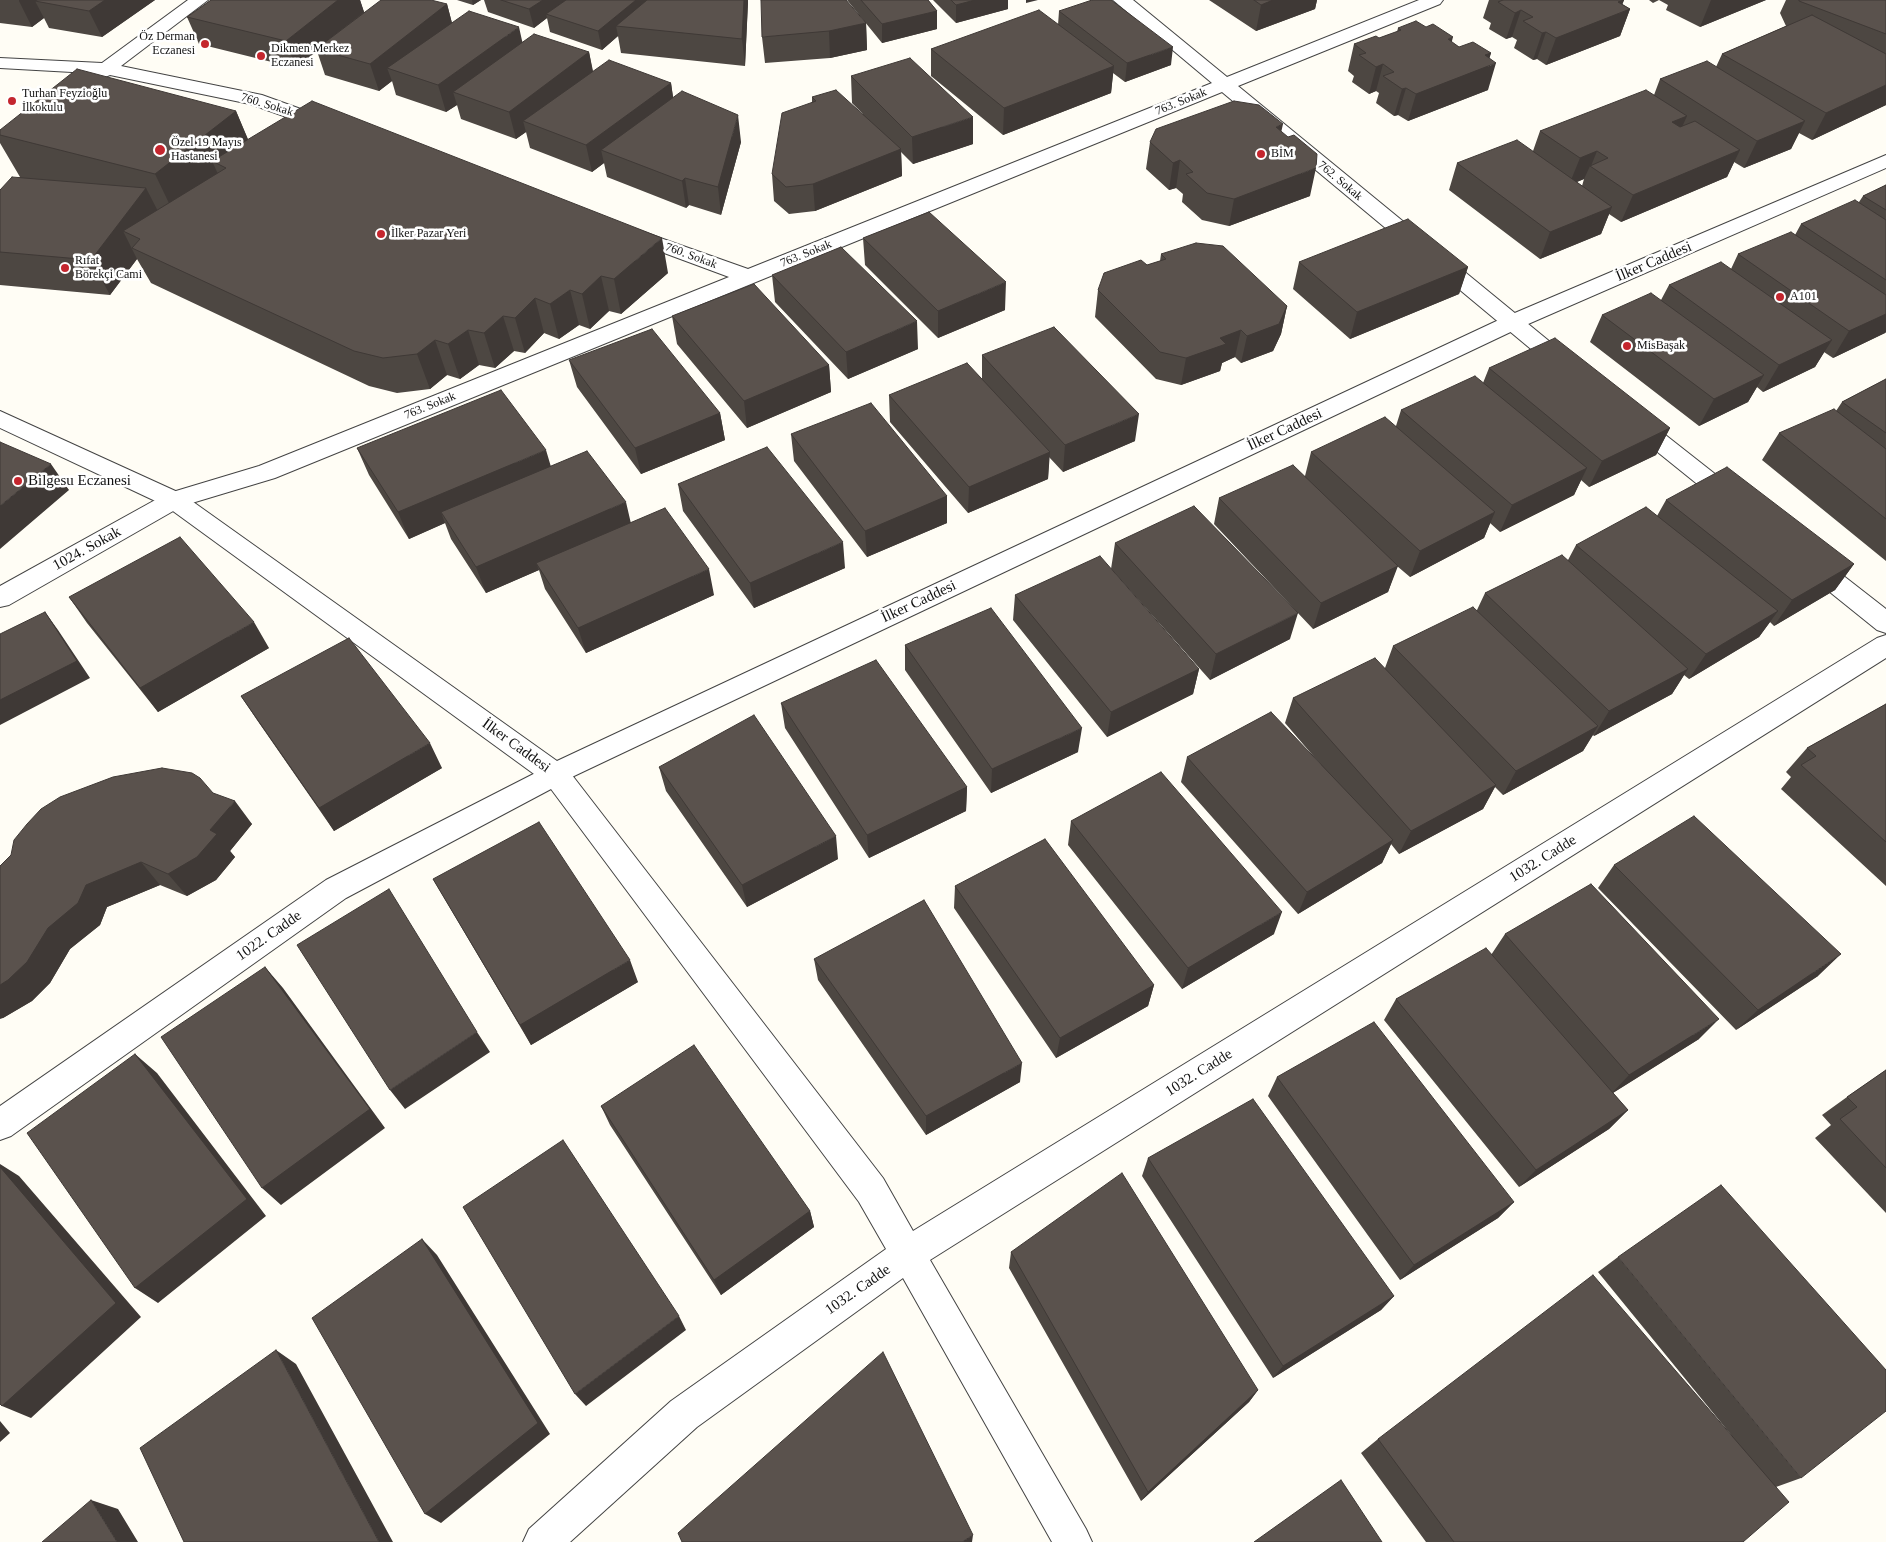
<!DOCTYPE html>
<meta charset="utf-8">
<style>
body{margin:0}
canvas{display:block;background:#fffdf5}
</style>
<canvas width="1886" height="1542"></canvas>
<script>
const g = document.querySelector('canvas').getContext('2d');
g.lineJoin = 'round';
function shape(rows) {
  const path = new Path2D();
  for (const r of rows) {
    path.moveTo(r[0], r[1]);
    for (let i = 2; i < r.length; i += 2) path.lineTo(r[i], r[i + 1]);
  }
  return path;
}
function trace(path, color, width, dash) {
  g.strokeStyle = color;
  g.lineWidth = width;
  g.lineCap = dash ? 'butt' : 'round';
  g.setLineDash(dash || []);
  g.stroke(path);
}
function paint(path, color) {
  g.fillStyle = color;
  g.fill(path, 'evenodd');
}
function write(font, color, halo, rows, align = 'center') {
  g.font = font + ' Georgia,serif';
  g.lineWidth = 5;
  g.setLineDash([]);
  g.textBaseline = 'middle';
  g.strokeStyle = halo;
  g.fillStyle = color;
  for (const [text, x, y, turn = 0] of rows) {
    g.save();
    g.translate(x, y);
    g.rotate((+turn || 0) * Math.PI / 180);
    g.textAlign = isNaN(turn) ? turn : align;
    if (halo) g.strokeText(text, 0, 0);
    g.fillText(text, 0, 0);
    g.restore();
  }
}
const minor = shape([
 [188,0,208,0,121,66,262,95,334,121,336,125,334,129,327,131,320,129,250,104,110,75,98,80,92,79,90,73,0,68,0,58,102,63,188,0],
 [1113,0,1133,0,1227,77,1419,0,1443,0,1440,4,1238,86,1577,364,1580,369,1577,374,1569,376,1561,374,1222,92,275,478,182,506,9,605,0,607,0,586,166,494,259,466,729,277,621,237,618,233,621,229,628,227,635,229,748,269,1212,83,1113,0],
 [1632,412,1640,415,1743,496,1747,502,1743,508,1735,511,1727,508,1624,425,1621,420,1624,415,1632,412],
 [1809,553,1818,556,1886,609,1886,633,1877,630,1800,568,1797,562,1800,556,1809,553],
 [1886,635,1886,658,930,1260,1086,1529,1092,1542,1052,1542,903,1278,697,1427,570,1542,523,1542,529,1529,671,1401,886,1249,859,1202,551,789,346,898,11,1136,0,1140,0,1106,326,880,555,763,565,766,883,1178,913,1231,1877,638,1886,635]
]);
const tertiary = shape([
 [1886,155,1886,168,1519,328,555,785,545,782,166,506,0,428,0,411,182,494,557,761,1503,318,1886,155]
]);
const wall = shape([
 [0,0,155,0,102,37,49,28,44,18,32,27,0,23],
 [211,0,360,0,364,12,447,4,452,23,523,42,589,52,593,71,671,83,673,98,741,142,721,215,689,205,686,208,607,177,604,163,592,172,530,148,526,132,516,139,461,119,457,105,446,112,396,95,392,81,379,91,325,75,317,51,296,68,199,44,187,17],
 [457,0,481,0,473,5],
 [484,0,748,0,745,66,621,53,618,36,602,50,550,32,547,18,534,28,488,12],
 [847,0,928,0,937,11,937,29,882,43],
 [933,0,1008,0,1008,9,956,23],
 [1209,0,1317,0,1315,9,1256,31],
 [1489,0,1624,0,1622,4,1630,9,1620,36,1546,65,1537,59,1533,60,1514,48,1517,40,1512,37,1506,39,1489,29,1491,23,1483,18],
 [1649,0,1766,0,1700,27,1666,10,1668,5,1659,0,1653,3],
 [1786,0,1886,0,1886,105,1812,140,1799,133,1791,149,1744,168,1734,162,1727,177,1621,222,1609,214,1601,234,1540,259,1449,190,1457,163,1533,151,1540,131,1654,95,1660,79,1716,67,1722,54,1786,26,1780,13],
 [1584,179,1582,186,1577,182],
 [1059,11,1171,65,1125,82,1113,73,1111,93,1003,135,931,76,931,49,1058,25],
 [866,23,867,50,830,58,765,63,762,37],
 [1426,27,1459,47,1491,53,1489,58,1488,90,1408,121,1398,115,1394,116,1376,103,1379,93,1376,91,1369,94,1352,82,1354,76,1348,71,1354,44,1379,38,1397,32,1398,28],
 [851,76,973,144,913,164,901,152,902,176,815,211,789,214,774,201,772,174,812,102,812,97,863,114,852,103],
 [236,111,248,140,668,273,621,314,609,311,590,329,579,325,559,339,544,333,525,353,514,351,495,368,479,365,460,379,447,375,430,389,397,393,369,386,151,283,137,259,110,295,0,285,0,190,20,177,0,143,0,130],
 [1281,131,1310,196,1229,226,1202,220,1182,202,1183,194,1176,188,1169,190,1146,169,1150,142],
 [1886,185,1886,332,1885,333,1833,358,1824,352,1815,367,1763,392,1757,387,1748,402,1699,426,1590,342,1602,315,1661,300,1669,285,1731,269,1738,254,1795,235,1801,224,1859,202,1863,196],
 [863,238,1005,310,938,338,865,265],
 [1161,254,1287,306,1281,334,1273,351,1241,363,1235,357,1222,363,1220,371,1181,385,1156,379,1095,317,1098,290,1147,265,1160,261],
 [1299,262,1468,267,1459,294,1350,339,1293,289],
 [772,275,918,349,848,379,775,302],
 [672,316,829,365,831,392,747,428,677,344],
 [982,355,1135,441,1063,472,1049,457,1048,479,968,513,890,422,889,395,982,379],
 [569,360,720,413,725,440,641,474,577,387],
 [1489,368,1670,428,1656,455,1589,487,1581,480,1574,495,1500,532,1490,523,1484,538,1410,577,1397,566,1388,592,1313,629,1214,524,1219,498,1305,476,1311,452,1396,426,1401,410,1483,383],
 [1886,379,1886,561,1762,460,1779,433,1836,411,1842,402],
 [791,434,947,496,947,523,867,557,794,461],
 [357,448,551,466,631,523,714,595,586,653,545,589,539,570,486,593,451,539,445,523,409,539,369,475],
 [678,484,845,568,754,608,683,511],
 [1666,500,1854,564,1835,590,1774,626,1770,622,1759,637,1689,679,1684,675,1672,694,1594,736,1593,735,1583,751,1503,795,1495,787,1483,809,1399,854,1391,844,1382,863,1298,914,1181,782,1187,757,1321,765,1285,723,1293,698,1385,668,1393,646,1477,610,1485,593,1568,560,1576,545,1657,516],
 [1115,543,1290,639,1210,680,1111,569],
 [1015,595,1199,669,1193,694,1107,737,1013,620],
 [69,597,269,648,158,712,87,623],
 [905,645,1078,752,991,793,905,670],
 [241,696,442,768,334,831,257,720],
 [781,703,967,787,966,811,869,858,785,728],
 [1886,704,1886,886,1781,789,1791,777,1786,772,1807,748],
 [659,767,838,859,747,907,666,791],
 [213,793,252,824,230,851,235,857,216,880,187,896,160,885,107,907,100,925,70,949,50,983,32,1001,3,1018,11,855],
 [1071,821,1274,934,1182,989,1068,845],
 [1614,865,1818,976,1736,1030,1598,888],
 [433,879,638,982,531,1045],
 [955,886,1154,985,1148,1006,1056,1058,954,908],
 [1505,934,1699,1039,1613,1093,1628,1110,1609,1129,1519,1187,1384,1020,1396,999,1491,955],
 [814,959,1020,1082,926,1135,818,980],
 [1886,1070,1886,1213,1815,1138,1831,1125,1822,1115,1847,1097],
 [1277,1077,1514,1202,1498,1218,1400,1280,1268,1096],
 [601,1106,810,1211,814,1227,721,1295,610,1125],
 [1148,1158,1394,1296,1381,1310,1273,1378,1142,1176],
 [1011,1252,1258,1390,1249,1402,1141,1501,1009,1268],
 [1618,1257,1801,1478,1776,1487,1743,1542,1426,1542,1361,1453,1378,1439,1732,1436,1598,1272]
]);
const shadedWall = shape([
 [19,0,66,0,35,1,44,18,32,27,19,1],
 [105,0,155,0,102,37,89,11],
 [338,0,360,0,364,12,316,49,317,51,296,68,286,41],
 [472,0,481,0,473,5],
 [543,0,572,0,546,14,547,18,534,28,529,9],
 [636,0,661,0,616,26,618,36,602,50,598,31],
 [744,0,748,0,748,3,745,66,742,39],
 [975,0,1008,0,1008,9,956,23,956,5],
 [1026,0,1038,0,1026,3],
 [1273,0,1317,0,1315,9,1256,31,1261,5],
 [1624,0,1619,14,1630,9,1620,36,1546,65,1556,38,1618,2],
 [1711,0,1766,0,1700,27],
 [447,4,454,31,387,68,392,81,379,91,370,64],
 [1521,10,1512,37,1506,39,1515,13],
 [937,11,937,29,882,43,882,24],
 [866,23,867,50,830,58,829,31],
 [519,27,525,54,453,92,457,105,446,112,438,85],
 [1546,32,1537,59,1533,60,1542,33],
 [1453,37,1446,64,1448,39],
 [1173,47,1171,65,1125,82,1127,63],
 [589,52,594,79,523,121,526,132,516,139,509,112],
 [1491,53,1487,67,1496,63,1488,90,1408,121,1416,94,1485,55],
 [1383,64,1376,91,1369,94,1376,67],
 [1114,66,1111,93,1003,135,1004,108],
 [671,83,675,110,601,150,604,163,592,172,586,145],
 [1886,85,1886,105,1812,140,1826,113],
 [1406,88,1398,115,1394,116,1402,89],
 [236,111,256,158,226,168,212,161,223,185,178,222,155,174],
 [738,115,741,142,721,215,718,187],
 [1687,116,1675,143,1672,122],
 [973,117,973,144,913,164,912,137],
 [1805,121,1791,149,1744,168,1757,141],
 [1283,124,1277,151,1276,127],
 [901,149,902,176,815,211,813,184],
 [1740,150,1727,177,1621,222,1633,195],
 [1597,151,1591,166,1590,166,1584,179,1569,185,1580,158],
 [1180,160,1176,188,1169,190,1173,163],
 [1316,168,1310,196,1229,226,1234,199],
 [685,178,689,205,686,208,682,181],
 [146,188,164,223,140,239,123,231,137,259,110,295,91,260],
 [1612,207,1601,234,1540,259,1550,232],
 [662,238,668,273,621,314,614,279],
 [1468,267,1459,294,1350,339,1357,312],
 [601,276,609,311,590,329,582,294],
 [1006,282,1005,310,938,338,938,311],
 [570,290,579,325,559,339,550,304],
 [535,298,544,333,525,353,515,318],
 [1287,306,1281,334,1273,351,1241,363,1247,336],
 [1886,314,1886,332,1885,333,1833,358,1849,331],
 [503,316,514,351,495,368,484,333],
 [917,321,918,349,848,379,846,352],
 [468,330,479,365,460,379,448,344],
 [1241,330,1235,357,1222,363,1220,371,1181,385,1186,358,1220,338],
 [435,340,447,375,430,389,417,354],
 [1832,340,1815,367,1763,392,1779,365],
 [829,365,831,392,747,428,744,401],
 [1764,375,1748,402,1699,426,1714,399],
 [720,413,725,440,641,474,635,448],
 [1139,414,1135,441,1063,472,1065,445],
 [1670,428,1656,455,1589,487,1602,461],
 [546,450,554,477,441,512,445,523,409,539,398,512],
 [1050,452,1048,479,968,513,969,487],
 [51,464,69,490,0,549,0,506],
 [1587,468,1574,495,1500,532,1512,505],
 [947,496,947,523,867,557,865,531],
 [626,502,632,528,536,563,539,570,486,593,476,567],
 [1495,512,1484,538,1410,577,1420,551],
 [843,542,845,568,754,608,750,583],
 [1854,564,1835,590,1774,626,1792,600],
 [1398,566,1388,592,1313,629,1321,603],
 [709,569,714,595,586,653,578,628],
 [1778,611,1759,637,1689,679,1706,654],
 [45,612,58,630,90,678,0,725,0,700],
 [1298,613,1290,639,1210,680,1216,654],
 [254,622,269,648,158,712,140,688],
 [1199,669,1193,694,1107,737,1111,712],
 [1688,669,1672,694,1594,736,1609,711],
 [1598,726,1583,751,1503,795,1516,771],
 [1082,728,1078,752,991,793,992,769],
 [430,743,442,768,334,831,319,808],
 [1496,785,1483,809,1399,854,1411,831],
 [967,787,966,811,869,858,867,835],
 [235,801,252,824,230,851,235,857,216,880,187,896,168,874,210,830],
 [836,836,838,859,747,907,742,885],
 [1393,840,1382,863,1298,914,1307,892],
 [141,862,160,885,107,907,100,925,70,949,50,983,32,1001,3,1018,0,1019,0,985,48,928,86,885],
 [1282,912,1274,934,1182,989,1188,968],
 [1841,954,1818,976,1736,1030,1758,1010],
 [630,960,638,982,531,1045,520,1025],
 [265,967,283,988,385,1128,281,1205,262,1188],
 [1154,985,1148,1006,1056,1058,1060,1038],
 [1719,1019,1699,1039,1611,1094,1629,1075],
 [477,1032,490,1052,405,1109,390,1090],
 [135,1054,157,1073,266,1216,158,1303,135,1288],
 [1022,1063,1020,1082,926,1135,926,1116],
 [1628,1110,1609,1129,1519,1187,1536,1170],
 [0,1164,19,1176,141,1317,31,1418,2,1406],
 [1514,1202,1498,1218,1400,1280,1414,1265],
 [810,1211,814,1227,721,1295,714,1280],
 [422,1239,437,1255,550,1434,441,1523,425,1514],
 [1394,1296,1381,1310,1273,1378,1283,1366],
 [679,1316,686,1330,586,1406,575,1394],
 [276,1350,296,1364,393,1542,379,1542],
 [1258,1390,1249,1402,1141,1501,1148,1492],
 [0,1421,10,1433,0,1442],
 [91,1500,118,1509,138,1542,117,1542],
 [973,1535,972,1542,962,1542]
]);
const building = shape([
 [37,0,105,0,89,11,35,1,37,0],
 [211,0,338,0,286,41,187,17,211,0],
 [381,0,431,0,447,4,370,64,316,49,381,0],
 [501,0,543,0,529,9,501,0],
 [566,0,636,0,598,31,546,14,566,0],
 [647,0,744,0,742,39,616,26,647,0],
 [761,0,846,0,866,23,829,31,762,37,761,0],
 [861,0,928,0,937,11,882,24,861,0],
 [951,0,975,0,956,5,951,0],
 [1092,0,1111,0,1173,47,1127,63,1059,11,1092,0],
 [1254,0,1273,0,1261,5,1254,0],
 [1503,0,1624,0,1618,2,1630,9,1556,38,1546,32,1542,33,1523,21,1533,17,1521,10,1515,13,1498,2,1503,0],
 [1799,0,1886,0,1886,34,1799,1,1799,0],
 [1039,10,1114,66,1004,108,931,49,1039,10],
 [469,11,519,27,438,85,387,68,469,11],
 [1812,15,1886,54,1886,85,1826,113,1722,54,1812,15],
 [1416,21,1426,27,1433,24,1453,37,1448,39,1459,47,1473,42,1491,53,1485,55,1496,63,1416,94,1406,88,1402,89,1383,76,1394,72,1383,64,1376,67,1359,55,1366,53,1354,44,1376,36,1379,38,1401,30,1398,28,1416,21],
 [534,34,589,52,509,112,453,92,534,34],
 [910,58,973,117,912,137,851,76,910,58],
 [609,60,671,83,586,145,523,121,609,60],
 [1707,61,1805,121,1757,141,1660,79,1707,61],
 [77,69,236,111,155,174,0,135,0,130,77,69],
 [836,90,901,149,813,184,786,187,772,174,782,113,816,101,812,97,836,90],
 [1646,90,1687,116,1672,122,1680,127,1695,121,1740,150,1633,195,1590,166,1608,158,1597,151,1580,158,1540,131,1646,90],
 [682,91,738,115,718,187,685,178,682,181,601,150,682,91],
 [312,101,662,238,614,279,601,276,582,294,570,290,550,304,535,298,515,318,503,316,484,333,468,330,448,344,435,340,417,354,383,358,354,351,132,248,140,239,123,231,226,168,212,161,312,101],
 [1234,101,1259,105,1283,124,1276,127,1288,137,1294,135,1317,154,1316,168,1234,199,1207,193,1186,174,1193,172,1180,160,1173,163,1150,142,1156,129,1234,101],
 [1517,140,1612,207,1550,232,1457,163,1517,140],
 [12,177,146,188,91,260,0,252,0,190,12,177],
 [1886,185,1886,210,1863,196,1886,185],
 [1855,200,1886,220,1886,280,1801,224,1855,200],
 [929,212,1006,282,938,311,863,238,929,212],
 [1408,219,1468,267,1357,312,1299,262,1408,219],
 [1791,232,1886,295,1886,314,1849,331,1738,254,1791,232],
 [1196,243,1223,246,1287,306,1279,324,1247,336,1241,330,1220,338,1226,344,1186,358,1160,352,1098,290,1104,273,1141,260,1147,265,1166,259,1161,254,1196,243],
 [841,247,917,321,846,352,772,275,841,247],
 [1721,262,1832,340,1779,365,1669,285,1721,262],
 [754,284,829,365,744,401,672,316,754,284],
 [1651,293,1764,375,1714,399,1602,315,1651,293],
 [1054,327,1139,414,1065,445,982,355,1054,327],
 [652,329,720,413,635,448,569,360,652,329],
 [1555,338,1670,428,1602,461,1489,368,1555,338],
 [967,363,1050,452,969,487,889,395,967,363],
 [1475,376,1587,468,1512,505,1401,410,1475,376],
 [1886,379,1886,433,1842,402,1886,379],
 [501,390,546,450,398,512,357,448,501,390],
 [871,403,947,496,865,531,791,434,871,403],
 [1834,409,1886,449,1886,519,1779,433,1834,409],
 [1385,417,1495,512,1420,551,1311,452,1385,417],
 [0,442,51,464,0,506,0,442],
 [767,447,843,542,750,583,678,484,767,447],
 [587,451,626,502,476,567,441,512,587,451],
 [1293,465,1398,566,1321,603,1219,498,1293,465],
 [1727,467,1854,564,1792,600,1666,500,1727,467],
 [1194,506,1298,613,1216,654,1115,543,1194,506],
 [1646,507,1778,611,1706,654,1576,545,1646,507],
 [665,508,709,569,578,628,536,563,665,508],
 [180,537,254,622,140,688,69,597,180,537],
 [1562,555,1688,669,1609,711,1485,593,1562,555],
 [1100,556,1199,669,1111,712,1015,595,1100,556],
 [1473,607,1598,726,1516,771,1393,646,1473,607],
 [991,608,1082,728,992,769,905,645,991,608],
 [45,612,77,661,0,700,0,634,45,612],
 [349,638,430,743,319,808,241,696,349,638],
 [1375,658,1496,785,1411,831,1293,698,1375,658],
 [876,660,967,787,867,835,781,703,876,660],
 [1886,704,1886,842,1801,765,1816,756,1807,748,1886,704],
 [1271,712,1393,840,1307,892,1187,757,1271,712],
 [754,715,836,836,742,885,659,767,754,715],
 [162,768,192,773,200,778,213,793,235,801,210,830,217,834,197,857,168,874,141,862,86,885,78,903,48,928,27,962,8,980,0,985,0,866,11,855,14,840,27,824,41,809,60,797,113,777,162,768],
 [1161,772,1282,912,1188,968,1071,821,1161,772],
 [1694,816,1841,954,1758,1010,1614,865,1694,816],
 [539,822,630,960,520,1025,433,879,539,822],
 [1045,839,1154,985,1060,1038,955,886,1045,839],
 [1591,884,1719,1019,1629,1075,1505,934,1591,884],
 [389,889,477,1032,390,1090,297,945,389,889],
 [924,900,1022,1063,926,1116,814,959,924,900],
 [1486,948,1628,1110,1536,1170,1396,999,1486,948],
 [265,967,370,1109,262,1188,161,1037,265,967],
 [1374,1022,1514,1202,1414,1265,1277,1077,1374,1022],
 [694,1045,810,1211,714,1280,601,1106,694,1045],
 [135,1054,247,1199,135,1288,27,1133,135,1054],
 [1886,1070,1886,1168,1840,1119,1857,1107,1847,1097,1886,1070],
 [1253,1099,1394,1296,1283,1366,1148,1158,1253,1099],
 [563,1140,679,1316,575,1394,463,1207,563,1140],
 [0,1167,116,1303,2,1406,0,1404,0,1167],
 [1122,1173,1258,1390,1148,1492,1011,1252,1122,1173],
 [1721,1185,1886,1370,1886,1411,1801,1478,1618,1257,1721,1185],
 [422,1239,538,1423,425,1514,312,1318,422,1239],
 [1593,1275,1789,1502,1743,1542,1454,1542,1378,1439,1593,1275],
 [276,1350,379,1542,184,1542,140,1448,276,1350],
 [883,1352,973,1535,962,1542,682,1542,678,1533,883,1352],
 [1341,1480,1382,1542,1254,1542,1341,1480],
 [91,1500,117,1542,42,1542,91,1500]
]);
const markers = [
 [205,44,5,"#c4262e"],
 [261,56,5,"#c4262e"],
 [12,101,5,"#c4262e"],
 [160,150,6,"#c4262e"],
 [1261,154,5,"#c4262e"],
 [381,234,5,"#c4262e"],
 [65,268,5,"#c4262e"],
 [1780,297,5,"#c4262e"],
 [1627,346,5,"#c4262e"],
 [18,481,5,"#c4262e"]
];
const farPoinames = [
 ["Öz Derman",195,37,"right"],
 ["Eczanesi",195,51,"right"],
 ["Dikmen Merkez",271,49],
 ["Eczanesi",271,63],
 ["Turhan Feyzioğlu",22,94],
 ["İlkokulu",22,108],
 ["Özel 19 Mayıs",171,143],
 ["Hastanesi",171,157],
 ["BİM",1271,154],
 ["İlker Pazar Yeri",391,234],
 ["Rıfat",75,261],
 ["Börekçi Cami",75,275],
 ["A101",1790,297],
 ["MisBaşak",1637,346]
];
const farStreetnames = [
 ["763. Sokak",1181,102,-22],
 ["760. Sokak",267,105,17],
 ["762. Sokak",1340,181,40],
 ["763. Sokak",806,254,-22],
 ["760. Sokak",691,256,20],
 ["763. Sokak",430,406,-22]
];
const streetNames = [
 ["İlker Caddesi",1654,262,-23],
 ["İlker Caddesi",1285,430,-25],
 ["1024. Sokak",87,549,-29],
 ["İlker Caddesi",919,602,-25],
 ["İlker Caddesi",516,746,36],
 ["1032. Cadde",1543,859,-32],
 ["1022. Cadde",269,936,-35],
 ["1032. Cadde",1199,1073,-32],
 ["1032. Cadde",858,1290,-35]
];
const poiNames = [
 ["Bilgesu Eczanesi",28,481]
];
trace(minor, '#444', 2);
trace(tertiary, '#444', 2);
paint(minor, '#fff');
paint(tertiary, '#fff');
paint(wall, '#4d4742');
paint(shadedWall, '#3f3936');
paint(building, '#5a524d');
trace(building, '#3f3936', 1);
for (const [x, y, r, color] of markers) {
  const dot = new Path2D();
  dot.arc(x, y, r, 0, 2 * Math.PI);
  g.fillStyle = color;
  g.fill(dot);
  trace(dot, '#fff', 2);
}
write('12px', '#111', '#fff', farPoinames, 'left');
write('12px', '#111', '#fff', farStreetnames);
write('15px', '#111', '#fff', streetNames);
write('15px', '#111', '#fff', poiNames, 'left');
</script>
